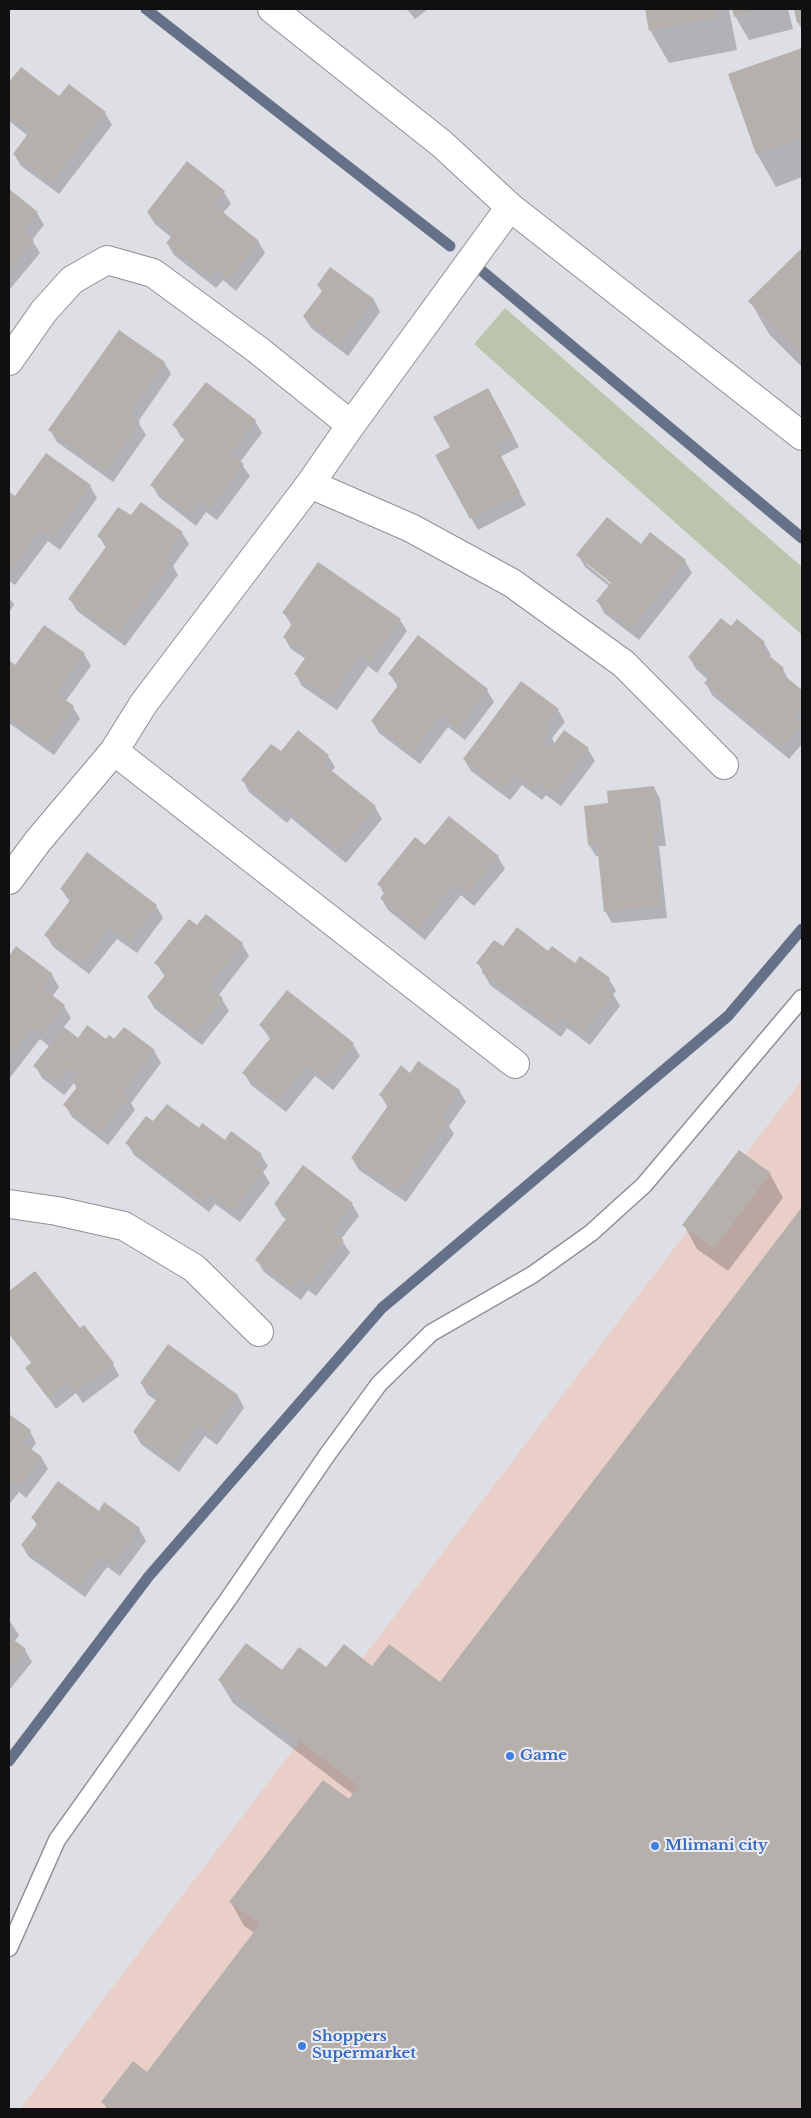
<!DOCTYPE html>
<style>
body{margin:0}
#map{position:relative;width:811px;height:2118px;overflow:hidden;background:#dedfe5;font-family:"Libre Baskerville",serif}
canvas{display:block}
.frame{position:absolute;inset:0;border:10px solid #101012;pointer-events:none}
</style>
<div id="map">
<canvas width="811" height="2118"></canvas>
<div class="frame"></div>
</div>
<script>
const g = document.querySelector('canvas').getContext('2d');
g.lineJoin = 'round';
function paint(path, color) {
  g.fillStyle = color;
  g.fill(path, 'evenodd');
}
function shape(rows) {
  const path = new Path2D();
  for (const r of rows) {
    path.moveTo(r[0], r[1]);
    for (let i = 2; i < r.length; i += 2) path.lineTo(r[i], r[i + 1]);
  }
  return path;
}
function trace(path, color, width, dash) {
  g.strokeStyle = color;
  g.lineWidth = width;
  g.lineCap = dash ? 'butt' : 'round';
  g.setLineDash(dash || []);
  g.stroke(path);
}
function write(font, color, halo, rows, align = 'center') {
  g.font = font + ' "Libre Baskerville",serif';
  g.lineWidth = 4;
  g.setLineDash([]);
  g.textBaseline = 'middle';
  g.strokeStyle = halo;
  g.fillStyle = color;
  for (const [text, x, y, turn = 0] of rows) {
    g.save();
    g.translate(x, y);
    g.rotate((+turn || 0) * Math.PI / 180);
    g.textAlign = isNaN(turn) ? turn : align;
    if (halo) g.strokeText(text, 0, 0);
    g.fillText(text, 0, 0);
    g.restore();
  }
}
const commercial = shape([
 [802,1080,802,2109,20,2109]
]);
const green = shape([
 [505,308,802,567,802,635,474,344]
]);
const shadow = shape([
 [407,9,428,9,415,19],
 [646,9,729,9,737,50,669,63,650,30],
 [733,9,788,9,793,29,749,40,735,16],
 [795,9,802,9,802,30,798,22],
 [802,50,802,177,776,187,757,154,729,75],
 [21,68,60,98,69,85,105,113,112,125,59,194,21,166,14,154,28,136,9,121,9,84],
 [9,191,37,213,44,225,32,240,40,253,10,289,9,288],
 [224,192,231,204,223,213,258,241,265,253,236,291,223,280,216,288,174,255,167,243,172,238,155,224,148,213],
 [802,250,802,367,769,334,750,301],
 [330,269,374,300,380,312,348,356,311,328,304,317,322,292,318,285],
 [164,362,171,374,138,422,146,435,113,482,57,442,50,430],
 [495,401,519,447,500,457,526,505,478,530,437,456,451,448],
 [255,421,262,433,240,462,250,476,217,520,206,512,196,526,159,497,152,485,186,441,181,437,174,425],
 [47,455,90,486,97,498,60,550,48,541,15,585,9,581,9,493,15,498],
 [131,517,182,533,189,544,173,566,178,575,125,646,77,611,70,599,106,548,99,536],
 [651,534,685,561,692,573,639,640,604,613,598,601,610,587,585,567,578,555,641,546],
 [586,561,617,586,615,588,586,564],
 [9,597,14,605,9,612],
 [284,613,400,620,407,631,377,673,368,666,337,710,302,686,296,674,306,659,291,649,284,637,292,626],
 [737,620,764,643,771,655,769,657,783,669,789,681,802,692,802,744,789,759,712,695,706,683,708,680,696,669,689,657,731,628],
 [418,637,487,690,494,702,465,740,448,727,420,764,379,733,372,721,398,687,390,674],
 [84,654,91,666,65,702,73,707,80,719,54,755,9,723,9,662,16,667],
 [558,710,565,722,552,738,555,744,588,749,595,761,561,806,546,795,542,800,522,785,510,800,471,771,464,759],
 [281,752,328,756,335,767,331,772,375,807,382,819,346,863,291,818,287,823,249,792,243,780],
 [654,787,660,799,666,846,659,846,667,918,612,923,605,911,599,856,596,856,589,845,609,804],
 [426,847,498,857,505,869,474,906,461,895,425,940,388,910,381,898,384,894,379,884],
 [88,854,156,906,163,918,137,953,117,939,89,974,53,947,46,935,70,902,61,889],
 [197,926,242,944,249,956,218,996,222,999,229,1011,202,1045,155,1009,148,997,165,977,156,963],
 [16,948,52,975,59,987,52,997,64,1006,71,1018,63,1028,79,1040,114,1040,124,1029,154,1051,161,1063,131,1103,135,1110,108,1145,72,1117,65,1105,77,1089,74,1083,64,1095,42,1078,35,1066,50,1047,40,1039,9,1079,9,958],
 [504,948,575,965,609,979,616,991,613,994,620,1006,590,1045,567,1028,561,1037,490,985,478,963],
 [261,1026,353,1044,360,1056,333,1090,315,1076,286,1112,251,1085,244,1073,271,1040],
 [411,1074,459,1090,466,1102,449,1126,454,1134,406,1202,359,1170,352,1158,388,1108,381,1096],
 [154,1123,199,1130,261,1155,268,1166,263,1172,270,1183,240,1222,215,1204,209,1212,134,1155,127,1143],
 [770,1174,783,1198,728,1271,697,1249,684,1225],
 [275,1204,352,1204,359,1216,341,1239,350,1253,316,1296,308,1290,301,1300,264,1272,257,1260,287,1220,282,1216],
 [802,1209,802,2109,107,2109,103,2102,147,2074,255,1933,244,1926,231,1902,349,1801,354,1795,233,1703,219,1680,282,1672,373,1668,440,1684],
 [35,1273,80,1330,113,1364,119,1376,83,1403,76,1393,56,1409,27,1368,32,1364,9,1334,9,1293],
 [168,1346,238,1396,244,1408,217,1445,205,1436,179,1472,141,1444,134,1432,157,1401,148,1395,141,1383],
 [9,1416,30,1431,36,1443,31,1450,41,1457,48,1469,26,1498,19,1492,9,1505],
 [99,1513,139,1529,146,1541,120,1576,107,1567,85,1597,29,1557,22,1546,37,1526,33,1518],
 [9,1620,19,1635,14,1642,25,1650,32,1662,10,1689]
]);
const stream = shape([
 [146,9,450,246],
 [482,271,802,538],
 [9,1761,149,1576,382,1308,728,1016,802,929]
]);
const building = shape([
 [645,9,717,9,719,17,649,31],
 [732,9,764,9,734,17],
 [794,9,802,9,802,22,797,23],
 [802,48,802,138,756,154,728,74],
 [21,67,59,96,69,84,106,112,51,183,13,154,30,131,9,116,9,82],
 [187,161,225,191,214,205,259,241,229,280,216,269,209,277,166,243,174,233,147,212],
 [9,189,38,212,23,231,34,240,9,271],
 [802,248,802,355,748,301],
 [330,267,374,299,340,345,303,316,323,290,317,285],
 [119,330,165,362,129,414,140,422,106,471,48,430],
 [206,382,256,420,231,454,244,464,210,509,199,501,189,515,150,485,187,436,172,425],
 [488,388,513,435,495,445,520,492,470,519,435,455,450,447,433,417],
 [46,453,91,485,53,539,40,530,9,573,9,492,15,496],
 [141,502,183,532,165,557,172,562,118,635,68,599,108,544,97,536,118,507,131,515],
 [607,517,641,544,650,532,686,560,631,629,596,601,611,583,576,555],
 [318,562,401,619,370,662,361,655,330,699,294,674,308,654,283,637,294,621,282,613],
 [721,618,731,626,737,619,765,642,760,648,784,668,780,672,802,690,802,707,794,717,802,724,782,748,704,683,710,676,688,657],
 [44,625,85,653,56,693,74,706,47,744,9,717,9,660,15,665],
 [418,635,488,689,458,729,441,715,412,753,371,721,400,683,388,674],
 [521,681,559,709,544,727,550,731,542,742,551,748,564,730,589,748,554,795,539,783,535,789,514,774,503,789,463,759],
 [298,730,329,755,322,763,376,806,339,851,284,807,280,812,241,780,271,744,281,751],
 [654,786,660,834,653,834,661,906,604,912,597,844,588,845,584,806,608,803,607,791],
 [449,816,499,856,467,895,454,884,418,929,380,898,386,891,377,884,415,837,425,845],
 [87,852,157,905,130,942,110,927,82,963,44,935,72,898,60,889],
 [206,914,243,943,208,987,223,998,195,1034,147,997,167,973,154,963,189,919,197,925],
 [517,927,548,951,552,946,575,963,580,956,610,978,604,986,614,993,583,1034,560,1017,554,1025,482,973,484,969,476,963,494,940,503,946],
 [16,946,53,974,43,988,65,1005,42,1035,32,1027,9,1058,9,956],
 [287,990,354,1043,326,1079,308,1065,278,1101,242,1073,272,1036,259,1025],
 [87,1025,106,1039,109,1035,114,1039,124,1027,155,1050,123,1093,129,1097,100,1133,63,1105,78,1086,71,1081,78,1073,70,1067,57,1084,33,1066,64,1027,78,1038],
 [418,1061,460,1090,441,1116,448,1122,399,1191,351,1158,390,1103,379,1095,401,1065,410,1073],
 [167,1104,199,1128,202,1123,225,1140,231,1131,262,1154,255,1163,264,1171,233,1211,208,1193,202,1201,125,1143,146,1116,153,1121],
 [739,1150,771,1173,714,1249,682,1225],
 [303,1165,353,1203,332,1231,344,1240,309,1285,301,1279,293,1288,255,1260,289,1215,274,1204],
 [802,1207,802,2109,110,2109,101,2102,133,2061,147,2072,260,1924,229,1902,323,1780,349,1799,359,1786,218,1680,246,1643,282,1670,299,1647,326,1667,344,1644,372,1666,389,1644,440,1682],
 [35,1271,80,1328,84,1325,114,1363,76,1392,68,1382,48,1398,25,1368,32,1362,9,1333,9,1291],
 [168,1344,238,1395,210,1434,198,1425,172,1461,133,1432,159,1396,140,1383],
 [9,1414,31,1430,22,1442,42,1457,19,1487,12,1481,9,1484],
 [58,1481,99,1511,104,1502,140,1528,113,1565,100,1556,78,1586,21,1545,38,1523,31,1518],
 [9,1636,26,1649,9,1671]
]);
const lane = shape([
 [9,1948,57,1840,229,1598,327,1455,379,1384,431,1333,532,1275,591,1233,644,1185,802,998]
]);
const street = shape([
 [9,361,44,311,72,280,107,260,153,273,258,350,351,425],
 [310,484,411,528,512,583,624,664,724,765],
 [114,751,515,1064],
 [9,880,38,841,114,751,144,703,310,484,351,425,510,207],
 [9,1204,57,1211,124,1226,194,1268,259,1332]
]);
const secondary = shape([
 [272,9,442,144,510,207,802,436]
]);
const markers = [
 [510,1756,5,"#3f7fe0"],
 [655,1846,5,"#3f7fe0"],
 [302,2046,5,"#3f7fe0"]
];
const shopNames = [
 ["Game",520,1756],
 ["Mlimani city",665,1846],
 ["Shoppers",312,2037],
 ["Supermarket",312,2054]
];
paint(commercial, '#e9cfc8');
paint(green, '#bbc4ac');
paint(shadow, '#0003');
trace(stream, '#657188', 11);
paint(building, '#b6b0ac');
trace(lane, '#8f9095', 19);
trace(street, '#8f9095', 30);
trace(secondary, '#8f9095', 30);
trace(lane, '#fff', 16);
trace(street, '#fff', 28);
trace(secondary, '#fff', 28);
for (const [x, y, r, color] of markers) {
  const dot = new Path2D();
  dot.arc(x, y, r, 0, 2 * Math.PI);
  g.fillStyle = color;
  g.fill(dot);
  trace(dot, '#ececf2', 2);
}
write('bold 15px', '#366cbe', '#ececf2', shopNames, 'left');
</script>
